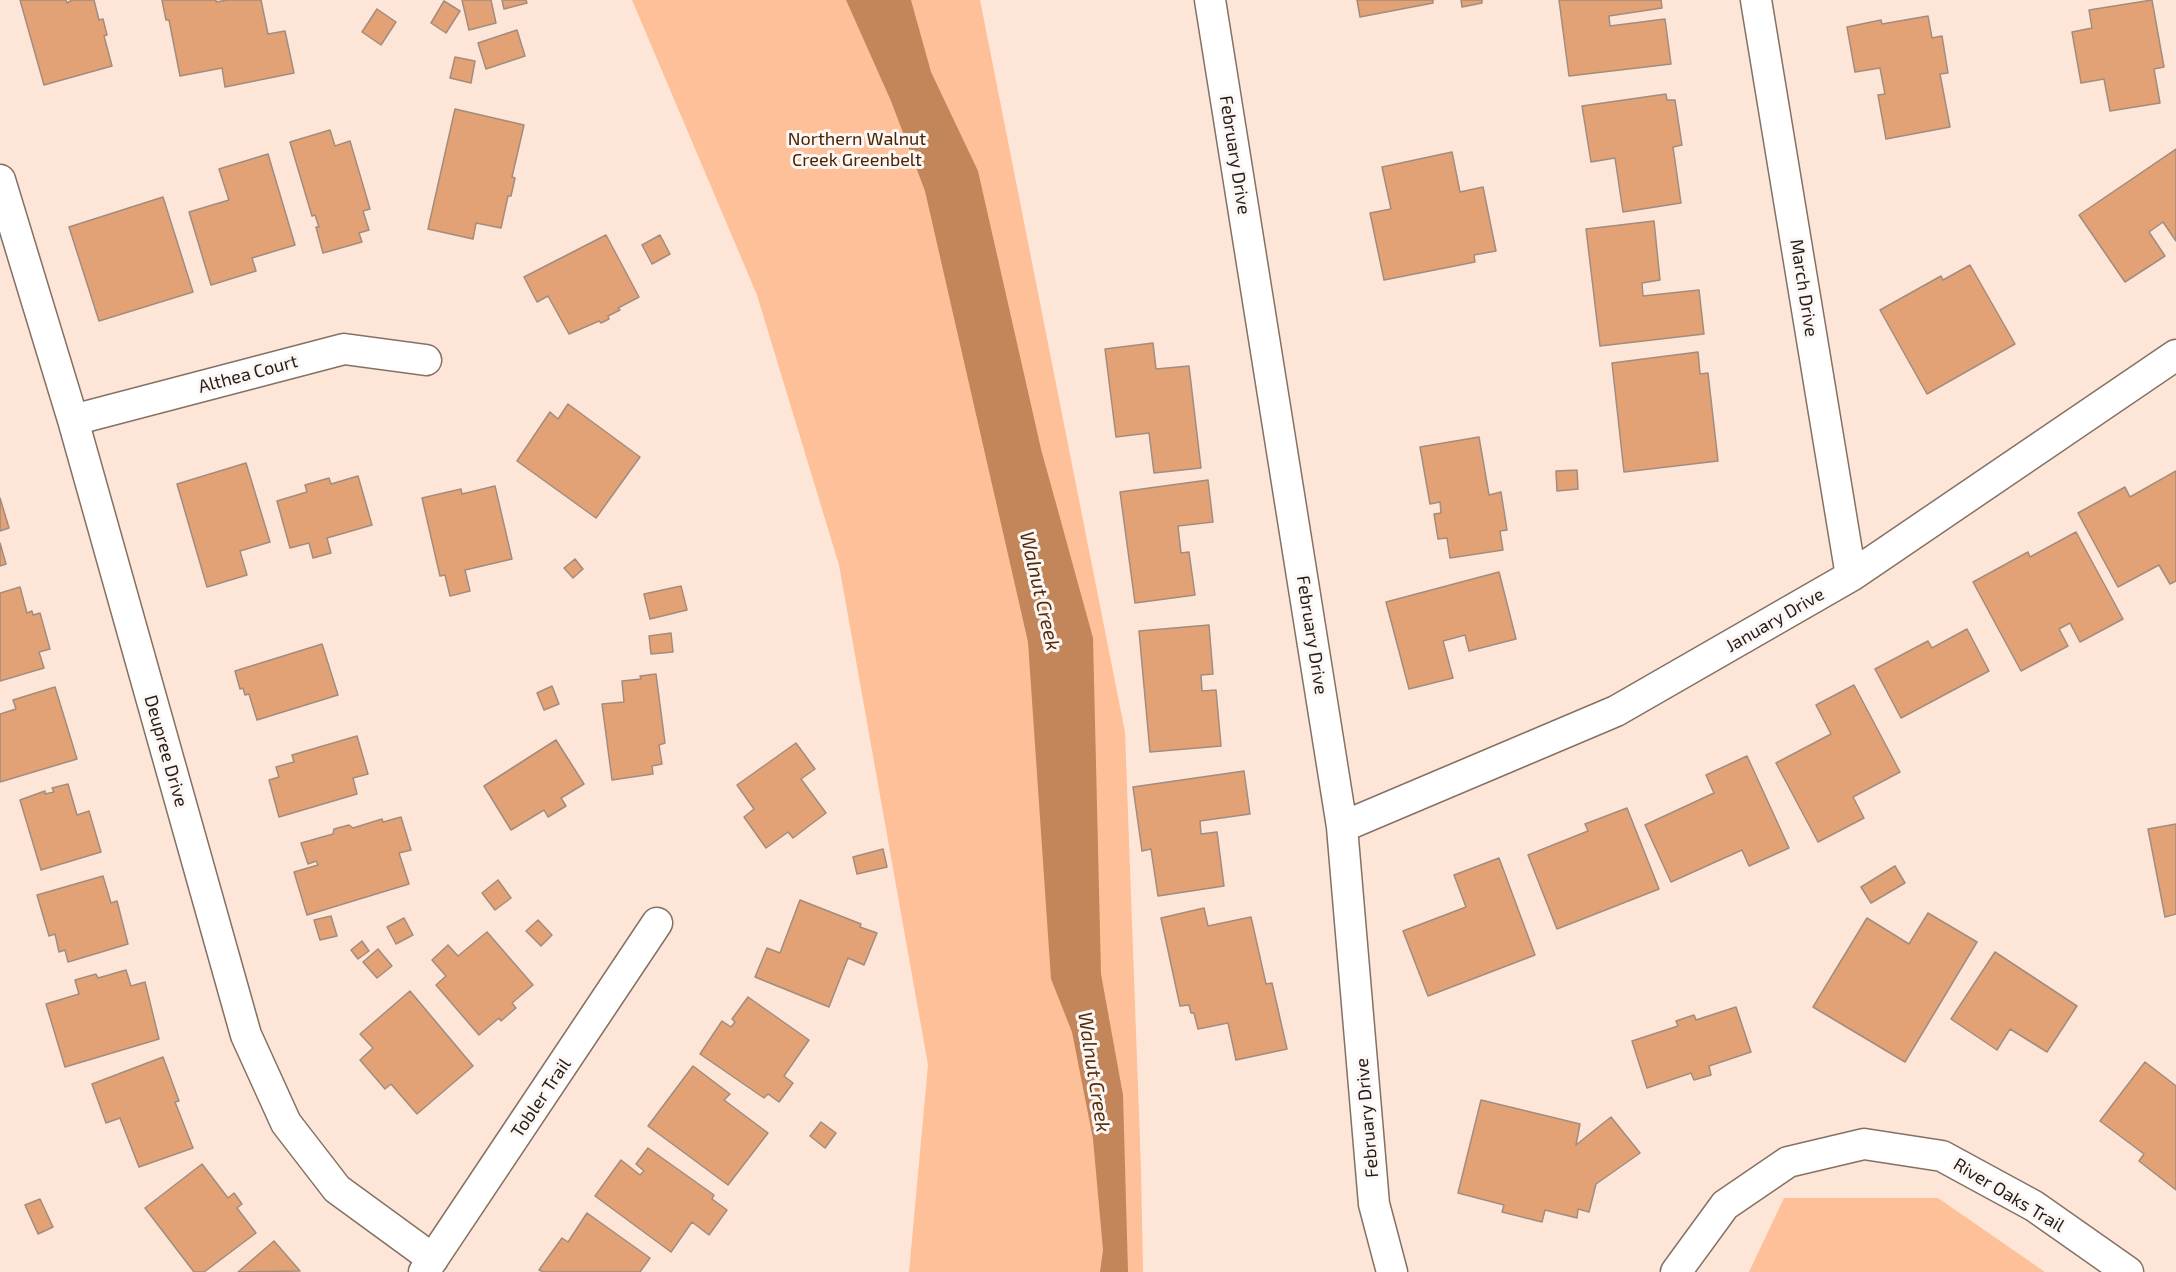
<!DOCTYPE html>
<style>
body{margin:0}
canvas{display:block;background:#fde6d7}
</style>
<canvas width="2176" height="1272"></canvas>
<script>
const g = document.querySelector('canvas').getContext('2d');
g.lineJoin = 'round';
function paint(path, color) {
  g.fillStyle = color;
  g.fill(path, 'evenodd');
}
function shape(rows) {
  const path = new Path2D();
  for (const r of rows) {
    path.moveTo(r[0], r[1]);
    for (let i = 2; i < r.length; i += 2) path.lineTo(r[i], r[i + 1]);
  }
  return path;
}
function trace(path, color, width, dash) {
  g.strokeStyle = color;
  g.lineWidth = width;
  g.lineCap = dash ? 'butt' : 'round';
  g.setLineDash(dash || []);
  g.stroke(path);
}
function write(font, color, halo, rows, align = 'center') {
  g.font = font + ' "Exo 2",sans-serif';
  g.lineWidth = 6;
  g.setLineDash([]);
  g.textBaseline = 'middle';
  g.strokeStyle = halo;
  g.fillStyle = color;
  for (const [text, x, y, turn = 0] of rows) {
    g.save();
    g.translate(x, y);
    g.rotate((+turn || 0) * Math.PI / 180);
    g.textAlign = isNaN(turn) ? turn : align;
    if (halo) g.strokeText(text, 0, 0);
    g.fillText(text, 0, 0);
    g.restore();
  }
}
const green = shape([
 [632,0,980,0,1125,732,1141,1169,1143,1272,909,1272,928,1065,839,565,757,295],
 [1784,1198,1938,1198,2045,1272,1749,1272]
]);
const water = shape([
 [846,0,911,0,931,72,978,171,1041,449,1093,638,1101,974,1123,1095,1128,1272,1100,1272,1103,1250,1093,1139,1072,1032,1051,979,1028,642,925,191,891,101]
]);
const building = shape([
 [20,0,66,0,67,3,72,0,94,0,99,20,103,19,107,35,104,36,112,66,44,85,20,0],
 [162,0,216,0,216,2,227,0,261,0,268,34,285,31,294,73,225,87,222,68,180,76,169,20,166,20,162,0],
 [462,0,491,0,496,23,469,30,462,0],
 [502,0,526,0,527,3,504,9,502,0],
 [1357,0,1433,0,1433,3,1360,17,1357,0],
 [1461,0,1482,0,1482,3,1462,7,1461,0],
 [1559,0,1661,0,1662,8,1609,16,1610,26,1665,19,1671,64,1569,76,1559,0],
 [2152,0,2164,67,2154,69,2160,103,2110,111,2104,79,2081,83,2072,32,2092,28,2089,10,2152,0],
 [444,1,460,11,446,33,431,23,444,1],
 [377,9,396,22,381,45,362,32,377,9],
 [1928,16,1932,38,1942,36,1948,73,1940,74,1950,127,1886,139,1878,95,1885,94,1880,68,1855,72,1847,27,1881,20,1882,24,1928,16],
 [517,30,525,56,486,69,478,43,517,30],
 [455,57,475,61,471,83,450,78,455,57],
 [1666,94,1667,100,1675,100,1682,145,1673,147,1681,203,1623,212,1615,158,1591,162,1582,106,1666,94],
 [455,109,524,125,512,177,515,178,511,196,508,196,501,228,476,223,473,239,428,229,455,109],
 [330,130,335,146,350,141,370,209,363,211,369,230,359,233,362,242,323,253,316,227,319,227,315,215,312,216,290,142,330,130],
 [2176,149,2176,241,2163,222,2149,232,2165,256,2125,282,2079,215,2176,149],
 [1452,152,1460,192,1483,187,1496,251,1474,255,1475,262,1384,280,1370,213,1391,209,1382,167,1452,152],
 [268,154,295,245,252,258,256,271,211,285,189,212,229,200,219,169,268,154],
 [163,197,193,292,99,321,69,227,163,197],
 [1654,221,1660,280,1642,283,1643,296,1699,290,1704,334,1600,346,1586,229,1654,221],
 [606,235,639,297,618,308,620,310,608,316,609,319,601,323,599,321,569,334,548,296,537,302,524,277,606,235],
 [660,235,670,254,652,264,642,245,660,235],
 [1970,265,2015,344,1927,394,1880,310,1941,276,1943,280,1970,265],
 [1153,343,1156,369,1189,366,1201,468,1154,473,1149,433,1116,437,1105,349,1153,343],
 [1698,352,1700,374,1708,373,1718,461,1624,472,1612,363,1698,352],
 [568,404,640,457,596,518,517,461,550,412,558,419,568,404],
 [1479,437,1489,495,1501,492,1507,530,1500,531,1503,550,1450,558,1447,538,1438,539,1434,514,1441,513,1440,502,1430,504,1420,447,1479,437],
 [246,463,270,542,240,551,247,575,207,587,177,484,246,463],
 [1577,470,1578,489,1557,491,1556,471,1577,470],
 [2176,471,2176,581,2170,584,2159,565,2118,587,2078,513,2125,487,2130,497,2176,471],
 [358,476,372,525,327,538,331,553,313,558,309,543,290,548,277,501,307,492,305,485,329,478,331,484,358,476],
 [1208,480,1213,522,1178,526,1181,553,1189,552,1195,595,1135,603,1120,492,1208,480],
 [495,486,512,559,465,570,470,591,450,596,445,575,440,576,422,498,461,489,462,494,495,486],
 [0,498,9,528,0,531,0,498],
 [2076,532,2123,619,2080,642,2070,623,2059,629,2068,646,2021,671,1973,582,2028,552,2030,557,2076,532],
 [0,543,6,564,0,566,0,543],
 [575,559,583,569,573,578,564,568,575,559],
 [1499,572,1516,639,1469,651,1465,635,1443,641,1453,678,1409,689,1386,602,1499,572],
 [681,586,687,610,650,619,644,594,681,586],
 [20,587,27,613,32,611,33,615,40,613,50,649,39,652,44,668,0,681,0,593,20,587],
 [1209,625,1213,674,1201,675,1202,691,1216,690,1221,746,1150,752,1139,631,1209,625],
 [1967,629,1989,671,1901,718,1875,669,1928,641,1932,648,1967,629],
 [671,633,673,652,651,654,649,636,671,633],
 [322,644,338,695,257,720,249,694,245,695,243,688,240,689,235,671,322,644],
 [656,674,665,743,659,745,662,764,652,766,653,774,612,780,602,704,624,702,622,681,641,679,640,676,656,674],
 [1854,685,1900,772,1853,797,1864,818,1818,842,1776,763,1831,734,1816,705,1854,685],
 [552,686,559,704,544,710,537,693,552,686],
 [55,687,77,759,0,782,0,714,16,709,13,700,55,687],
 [357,736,368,774,353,778,357,794,279,817,269,780,279,777,276,767,294,762,292,755,357,736],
 [556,740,584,784,561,798,566,806,548,817,544,810,511,830,484,786,556,740],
 [796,743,815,769,801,779,826,813,793,838,788,832,766,848,744,817,754,809,737,785,796,743],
 [1747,756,1789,848,1749,866,1742,850,1671,882,1645,825,1714,793,1706,775,1747,756],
 [1244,771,1250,814,1200,821,1201,834,1217,832,1224,886,1158,896,1151,849,1142,851,1133,787,1244,771],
 [68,784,77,815,89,811,101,852,41,870,20,800,45,791,45,794,54,792,52,788,68,784],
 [1627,808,1659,889,1557,929,1528,855,1588,831,1585,824,1627,808],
 [401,817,411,850,399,853,409,884,307,915,294,872,318,865,316,861,308,864,301,843,333,834,334,829,349,825,353,828,382,819,383,822,401,817],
 [2176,824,2176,914,2165,917,2148,829,2176,824],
 [883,849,887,867,857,874,853,857,883,849],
 [1499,858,1535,955,1428,996,1403,931,1466,907,1454,875,1499,858],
 [1895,866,1905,883,1871,903,1861,887,1895,866],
 [103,876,111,903,117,901,128,944,68,962,65,950,59,952,55,934,49,936,37,895,103,876],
 [498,880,511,898,495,910,482,893,498,880],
 [800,900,861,924,860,927,877,933,864,965,848,958,829,1007,755,977,767,948,780,953,800,900],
 [1204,908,1208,926,1251,917,1266,984,1272,983,1287,1049,1236,1060,1228,1023,1198,1029,1194,1013,1191,1013,1189,1005,1180,1006,1161,918,1204,908],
 [1928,913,1977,942,1905,1062,1813,1007,1867,918,1909,944,1928,913],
 [331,916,337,936,320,940,314,920,331,916],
 [404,918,413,935,396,944,387,927,404,918],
 [538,920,552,935,541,946,526,931,538,920],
 [487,932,533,985,512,1003,516,1008,501,1021,499,1018,479,1035,436,985,446,976,432,960,448,945,458,956,487,932],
 [362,941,369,951,358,959,351,950,362,941],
 [378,949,392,966,377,978,363,962,378,949],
 [1995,952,2077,1006,2047,1052,2010,1029,1997,1050,1951,1019,1995,952],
 [126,970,131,986,145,982,159,1039,65,1067,46,1004,79,994,75,980,96,974,98,978,126,970],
 [410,991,473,1066,417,1114,391,1084,385,1089,360,1060,373,1048,360,1034,410,991],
 [748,997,809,1040,784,1076,793,1083,779,1102,768,1094,764,1098,700,1054,722,1021,731,1027,735,1022,732,1019,748,997],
 [1736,1007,1751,1052,1709,1066,1711,1075,1694,1080,1691,1073,1647,1088,1632,1041,1678,1026,1676,1021,1694,1015,1696,1020,1736,1007],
 [163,1057,179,1101,175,1102,193,1148,139,1167,120,1118,106,1123,92,1084,163,1057],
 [2145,1062,2176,1086,2176,1190,2139,1161,2144,1154,2100,1121,2145,1062],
 [693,1066,730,1094,724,1100,768,1133,728,1185,648,1126,693,1066],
 [1481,1100,1580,1124,1576,1145,1611,1117,1640,1153,1596,1184,1589,1212,1578,1209,1577,1218,1545,1210,1542,1222,1502,1212,1504,1205,1458,1193,1481,1100],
 [821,1122,836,1133,825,1148,810,1136,821,1122],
 [648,1148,714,1195,712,1199,727,1210,709,1235,692,1222,671,1252,595,1196,621,1160,640,1175,644,1171,636,1164,648,1148],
 [202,1164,228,1198,234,1193,242,1204,237,1208,256,1233,204,1272,194,1272,145,1208,202,1164],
 [40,1199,53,1227,38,1234,25,1205,40,1199],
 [587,1213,650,1258,640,1272,543,1272,539,1270,562,1238,568,1242,587,1213],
 [274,1241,300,1271,238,1272,274,1241]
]);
const street = shape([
 [1210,0,1342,827,1374,1204,1392,1272],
 [1756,0,1851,576],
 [0,180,73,420,246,1035,286,1123,337,1189,433,1259],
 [73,420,344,349,426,360],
 [1342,827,1616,711,1851,576,2176,355],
 [424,1272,657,923],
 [1676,1272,1725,1205,1788,1162,1864,1144,1942,1156,2034,1206,2128,1272]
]);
const parkNames = [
 ["Northern Walnut",857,139],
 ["Creek Greenbelt",857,160]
];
const streetNames = [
 ["February Drive",1235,155,81],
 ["March Drive",1804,288,81],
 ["Althea Court",248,374,-15],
 ["January Drive",1775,620,-30],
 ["February Drive",1312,635,81],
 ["Deupree Drive",166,751,74],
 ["Tobler Trail",541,1098,-56],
 ["February Drive",1367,1118,-95],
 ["River Oaks Trail",2009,1195,31]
];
const waterNames = [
 ["Walnut Creek",1040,591,77],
 ["Walnut Creek",1094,1072,81]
];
paint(green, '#fdc098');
paint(water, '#c3855a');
paint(building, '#e2a276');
trace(building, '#a28c7e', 1.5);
trace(street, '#857163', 33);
trace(street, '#fff', 30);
write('18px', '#4b2200', '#fcf7f4', parkNames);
write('18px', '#251d18', '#fcf7f4', streetNames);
write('italic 20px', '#552b09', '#fcf7f4', waterNames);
</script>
